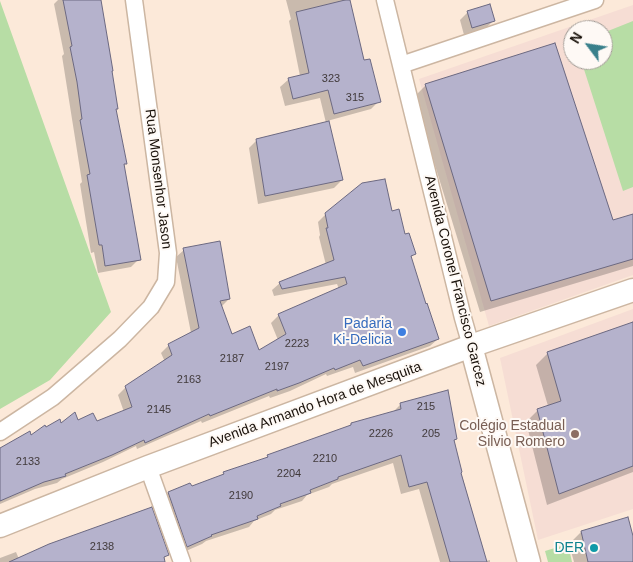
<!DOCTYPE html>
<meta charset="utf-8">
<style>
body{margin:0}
#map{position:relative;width:633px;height:562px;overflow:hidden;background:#fce9d9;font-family:Helvetica,sans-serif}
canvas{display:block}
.north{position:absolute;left:563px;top:20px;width:50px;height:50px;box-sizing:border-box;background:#fef9f5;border:1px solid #a39d97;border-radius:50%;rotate:301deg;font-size:14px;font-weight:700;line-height:20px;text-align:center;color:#1a120b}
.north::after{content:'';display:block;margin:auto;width:18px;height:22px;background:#39808b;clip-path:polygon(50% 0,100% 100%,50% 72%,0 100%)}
</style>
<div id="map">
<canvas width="633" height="562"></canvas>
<div class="north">N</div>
</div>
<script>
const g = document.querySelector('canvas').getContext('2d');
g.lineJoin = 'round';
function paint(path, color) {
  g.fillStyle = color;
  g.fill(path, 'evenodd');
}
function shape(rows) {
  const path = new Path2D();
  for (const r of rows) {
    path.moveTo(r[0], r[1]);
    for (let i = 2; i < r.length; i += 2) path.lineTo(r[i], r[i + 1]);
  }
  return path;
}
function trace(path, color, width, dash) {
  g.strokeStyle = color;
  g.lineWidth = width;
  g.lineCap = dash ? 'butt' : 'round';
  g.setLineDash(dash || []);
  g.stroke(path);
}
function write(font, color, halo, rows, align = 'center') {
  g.font = font + ' Helvetica,sans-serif';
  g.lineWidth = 4;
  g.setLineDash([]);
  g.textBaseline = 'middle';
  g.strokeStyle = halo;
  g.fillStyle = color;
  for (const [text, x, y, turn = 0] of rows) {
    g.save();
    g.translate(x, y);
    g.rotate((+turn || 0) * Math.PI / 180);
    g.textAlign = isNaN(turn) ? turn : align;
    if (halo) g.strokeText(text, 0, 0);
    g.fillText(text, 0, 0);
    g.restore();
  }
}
const education = shape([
 [633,5,633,275,489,326,419,79],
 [573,30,603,30,603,60,573,60],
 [633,309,633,509,538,540,500,358]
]);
const green = shape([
 [0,1,111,312,50,380,0,409],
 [633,21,633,187,623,191,581,60,603,60,603,33],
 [568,544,572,562,548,562,545,551]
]);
const shadow = shape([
 [58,0,100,0,115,110,126,163,123,166,139,259,131,267,98,273,94,252,91,253,80,184,82,182,62,56,64,54,54,4],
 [286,0,349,0,363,61,379,101,371,109,327,121,342,180,334,188,258,204,249,148,257,140,326,123,320,98,285,106,280,87,289,79,300,76,289,21,291,19],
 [468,12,493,21,485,29,464,35,460,20],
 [426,85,612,221,633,215,633,266,480,312,414,97],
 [391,212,414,254,410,258,438,339,430,346,355,373,353,367,327,376,326,374,290,391,270,398,269,396,202,423,201,421,137,449,136,446,103,462,62,479,57,483,35,489,0,504,0,450,46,429,78,422,96,423,124,412,118,395,126,387,165,362,161,353,169,345,191,333,176,257,184,250,229,299,221,307,231,335,258,352,278,340,271,323,279,315,339,289,337,284,274,296,272,290,280,283,326,265,319,237,320,235,318,222,326,214],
 [633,323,633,472,547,505,526,422,538,410,548,406,536,365,548,353],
 [401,404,456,439,453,442,461,472,486,561,490,560,490,562,440,562,419,489,401,494,393,463,332,484,329,487,307,495,302,501,275,510,271,514,254,521,249,527,206,541,202,544,179,554,160,501,168,493,190,484,191,487,221,476,224,473,265,459,268,456,348,428,351,424,393,412],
 [581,532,633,540,633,562,574,562,569,544],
 [16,552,19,559,167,554,163,559,164,562,0,562,0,558]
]);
const building = shape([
 [63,0,101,0,113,71,112,71,118,109,116,109,127,164,124,164,141,260,105,266,102,245,99,245,87,175,90,174,80,120,82,119,77,82,70,47,72,46,63,0],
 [345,0,350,0,364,60,370,59,381,102,334,114,328,90,293,99,288,78,309,73,296,12,345,0],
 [490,4,495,21,472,28,467,11,490,4],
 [555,43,613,220,633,214,633,259,491,301,425,84,555,43],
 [329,121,343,180,265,196,256,139,329,121],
 [385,179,392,211,399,209,405,234,409,233,416,254,411,256,426,304,427,303,439,339,363,366,360,360,335,370,334,368,299,383,277,391,277,389,210,416,209,414,145,443,144,440,112,455,65,474,66,476,44,482,0,501,0,448,30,431,31,435,45,425,46,427,60,419,61,423,75,412,78,420,93,413,97,421,132,407,125,386,172,355,168,344,199,328,183,248,220,241,230,299,220,301,232,334,250,326,259,350,286,334,278,314,347,284,345,277,282,289,279,282,334,260,326,228,328,228,325,213,362,183,385,179],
 [633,322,633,466,559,494,537,409,561,401,547,352,633,322],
 [448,390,457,439,454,440,462,472,461,473,487,562,450,562,427,482,409,487,401,455,338,477,338,479,310,490,311,493,280,504,281,506,257,516,258,519,211,535,212,536,187,547,168,492,190,483,192,486,224,474,223,472,268,457,267,455,351,425,351,423,401,409,400,403,448,390],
 [152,507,169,555,164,557,165,562,9,562,49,544,152,507],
 [628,517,633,536,633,562,588,562,581,531,628,517]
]);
const street = shape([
 [385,0,463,318,471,346],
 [401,65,595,0],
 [0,432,53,397,120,339,151,307,166,282,168,253,134,0],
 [148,467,182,562]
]);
const secondary = shape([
 [471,346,529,562],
 [0,526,148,467,471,346,633,290]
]);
const markers = [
 [402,332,5,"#3f7fe0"],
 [575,434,5,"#8d6e63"],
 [594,548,5,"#0f9aa8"]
];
const numberNames = [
 ["323",331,79],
 ["315",355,98],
 ["2223",297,344],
 ["2187",232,359],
 ["2197",277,367],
 ["2163",189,380],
 ["215",426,407],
 ["2145",159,410],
 ["2226",381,434],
 ["205",431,434],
 ["2210",325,459],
 ["2133",28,462],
 ["2204",289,474],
 ["2190",241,496],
 ["2138",102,547]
];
const streetNames = [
 ["Rua Monsenhor Jason",158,179,83],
 ["Avenida Coronel Francisco Garcez",455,281,76],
 ["Avenida Armando Hora de Mesquita",315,405,-20]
];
const shopNames = [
 ["Padaria",392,324],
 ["Ki-Delicia",392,340]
];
const educationNames = [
 ["Colégio Estadual",565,426],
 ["Silvio Romero",565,442]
];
const cultureNames = [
 ["DER",584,548]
];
paint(education, '#f6ddd4');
paint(green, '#b7dda5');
paint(shadow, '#0003');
paint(building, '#b5b2cc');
trace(building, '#6c6981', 1);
trace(street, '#ccb6a2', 19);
trace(secondary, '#ccb6a2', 25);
trace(street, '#fff', 16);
trace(secondary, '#fff', 22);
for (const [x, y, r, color] of markers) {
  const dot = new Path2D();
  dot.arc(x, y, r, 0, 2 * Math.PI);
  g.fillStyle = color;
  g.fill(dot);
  trace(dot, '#fef9f5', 2);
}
write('11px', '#413a3b', null, numberNames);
write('14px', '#1a120b', '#fef9f5', streetNames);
write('14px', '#366cbe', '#fef9f5', shopNames, 'right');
write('14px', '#785e54', '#fef9f5', educationNames, 'right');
write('14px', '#0d838f', '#fef9f5', cultureNames, 'right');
</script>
